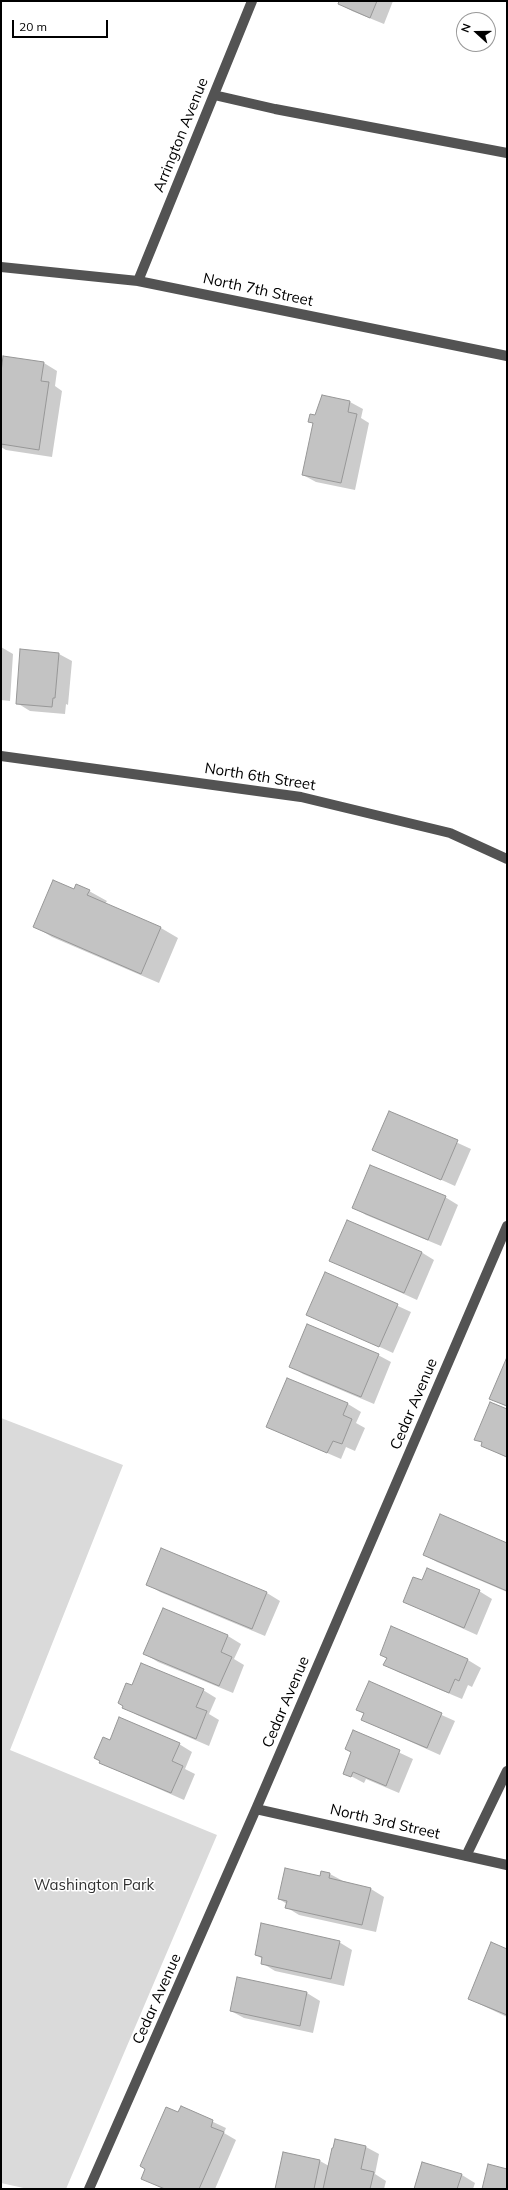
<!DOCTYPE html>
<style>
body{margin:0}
#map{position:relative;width:508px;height:2190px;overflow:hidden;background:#fff;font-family:Mulish,sans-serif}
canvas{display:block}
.frame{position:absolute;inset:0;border:2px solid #000;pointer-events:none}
.north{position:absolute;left:456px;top:12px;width:40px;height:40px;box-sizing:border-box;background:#fff;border:1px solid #999;border-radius:50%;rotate:291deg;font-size:11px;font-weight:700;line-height:16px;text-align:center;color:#000}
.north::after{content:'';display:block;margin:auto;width:14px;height:18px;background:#000;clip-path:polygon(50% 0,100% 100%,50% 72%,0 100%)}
.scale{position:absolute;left:12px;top:20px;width:96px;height:18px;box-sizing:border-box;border:2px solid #000;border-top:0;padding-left:5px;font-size:12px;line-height:14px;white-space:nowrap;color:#000;-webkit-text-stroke:3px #fff;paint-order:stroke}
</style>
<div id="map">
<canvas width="508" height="2190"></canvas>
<div class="frame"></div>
<div class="north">N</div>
<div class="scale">20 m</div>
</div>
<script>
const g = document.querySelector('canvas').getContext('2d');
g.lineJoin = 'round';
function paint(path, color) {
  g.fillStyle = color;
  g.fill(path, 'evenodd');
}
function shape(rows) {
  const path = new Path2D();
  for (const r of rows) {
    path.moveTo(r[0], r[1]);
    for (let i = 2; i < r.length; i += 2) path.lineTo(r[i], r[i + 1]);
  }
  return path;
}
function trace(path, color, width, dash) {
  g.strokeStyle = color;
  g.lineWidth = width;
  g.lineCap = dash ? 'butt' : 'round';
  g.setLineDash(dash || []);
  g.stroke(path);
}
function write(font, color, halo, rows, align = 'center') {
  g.font = font + ' Mulish,sans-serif';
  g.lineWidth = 3;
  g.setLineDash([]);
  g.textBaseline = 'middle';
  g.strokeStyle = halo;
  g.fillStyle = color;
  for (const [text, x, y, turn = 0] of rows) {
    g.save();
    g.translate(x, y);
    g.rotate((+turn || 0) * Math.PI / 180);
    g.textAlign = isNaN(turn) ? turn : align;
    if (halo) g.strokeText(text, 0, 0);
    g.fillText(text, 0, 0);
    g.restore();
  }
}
const green = shape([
 [1,1418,123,1465,10,1750,217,1835,66,2189,28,2189,1,2183]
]);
const shadow = shape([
 [340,1,393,1,384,24,352,11,339,4],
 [44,363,57,371,55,386,62,391,52,457,6,450,1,447,1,381],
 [322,396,350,402,363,409,361,418,369,423,355,490,316,482,303,475,314,424,309,422,316,417],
 [1,647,13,654,10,701,1,700],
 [21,650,59,654,72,661,68,705,66,704,65,714,30,711,17,703],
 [74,891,89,891,107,901,105,904,161,928,178,938,159,983,52,937,34,926],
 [390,1112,471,1149,455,1186,373,1149],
 [445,1197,458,1205,441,1246,366,1215,353,1207],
 [421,1252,434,1260,417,1300,331,1261],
 [326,1273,411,1312,393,1353,308,1314],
 [378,1355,391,1362,374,1404,303,1374,290,1366],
 [507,1360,507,1407,490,1398],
 [287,1379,348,1404,361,1412,356,1423,365,1428,355,1451,346,1447,341,1459,267,1427],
 [507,1411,507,1458,482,1445,483,1443,476,1439],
 [507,1544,507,1592,437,1562,424,1555],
 [162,1549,267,1593,280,1601,265,1636,160,1592,147,1584],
 [422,1581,479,1591,492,1599,477,1635,404,1602],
 [164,1609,228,1636,241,1644,234,1659,244,1665,233,1693,158,1662,145,1654],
 [381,1655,468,1660,481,1668,472,1687,468,1685,462,1699,398,1672,385,1665,387,1659],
 [370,1683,455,1721,440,1755,362,1720,364,1714,357,1710],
 [132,1686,203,1690,216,1698,209,1714,219,1720,209,1746,137,1715,124,1707],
 [353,1731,413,1759,399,1793,366,1779,364,1783,345,1773,352,1752],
 [110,1741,179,1744,192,1752,185,1769,195,1774,184,1800,100,1763],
 [322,1872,330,1874,343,1881,371,1889,384,1897,376,1932,299,1915,286,1907,287,1904,279,1899,321,1878],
 [339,1942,352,1950,344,1986,275,1971,262,1963,263,1959,256,1955],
 [507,1950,507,2017,469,1999],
 [238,1978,307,1993,320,2001,313,2033,244,2018,231,2011],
 [181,2107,226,2128,224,2133,236,2140,215,2189,163,2189,142,2178],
 [336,2140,366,2147,379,2154,375,2174,386,2181,384,2189,276,2189,320,2161,329,2166],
 [423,2163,462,2175,475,2183,473,2189,415,2189]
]);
const building = shape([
 [339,1,377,1,370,18,338,4,339,1],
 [3,356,44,362,41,381,49,382,39,450,1,444,1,372,3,356],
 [322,395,350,401,348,412,357,414,341,483,302,475,313,423,308,422,310,414,315,415,322,395],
 [20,649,59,653,55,698,53,698,52,707,16,704,20,649],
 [53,880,74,889,76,884,90,890,87,895,161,927,141,974,33,927,53,880],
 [389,1111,458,1140,441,1180,372,1150,389,1111],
 [370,1165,446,1196,428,1240,352,1208,370,1165],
 [347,1220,422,1252,404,1293,329,1261,347,1220],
 [325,1272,398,1304,379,1347,306,1315,325,1272],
 [307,1324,379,1354,361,1397,289,1367,307,1324],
 [507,1357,507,1406,489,1399,507,1357],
 [287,1378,348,1403,343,1415,352,1419,342,1444,333,1441,327,1453,266,1427,287,1378],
 [490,1402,507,1409,507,1457,481,1446,482,1442,474,1440,490,1402],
 [440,1514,507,1543,507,1591,423,1555,440,1514],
 [161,1548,267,1592,252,1629,146,1585,161,1548],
 [427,1568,480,1590,464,1628,403,1602,413,1577,422,1580,427,1568],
 [163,1608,228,1635,221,1652,232,1657,219,1686,143,1654,163,1608],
 [391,1626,468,1659,459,1681,455,1679,449,1693,383,1665,387,1658,380,1655,391,1626],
 [141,1663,204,1689,196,1707,207,1711,196,1739,122,1708,123,1706,118,1703,126,1683,132,1685,141,1663],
 [369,1681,442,1713,427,1748,361,1720,364,1713,356,1710,369,1681],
 [119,1717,180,1743,172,1761,183,1766,171,1793,99,1763,100,1761,94,1758,103,1737,110,1740,119,1717],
 [353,1730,400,1750,386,1786,353,1772,351,1777,343,1774,351,1752,345,1749,353,1730],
 [285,1868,320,1876,321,1871,330,1873,329,1878,371,1888,362,1925,285,1908,287,1901,278,1899,285,1868],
 [261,1923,340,1941,331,1979,261,1964,262,1957,255,1955,261,1923],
 [491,1942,507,1949,507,2015,468,1999,491,1942],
 [237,1977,307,1992,300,2026,230,2011,237,1977],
 [181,2106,213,2120,211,2127,224,2132,199,2189,165,2189,141,2179,145,2169,140,2166,166,2107,178,2112,181,2106],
 [335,2139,366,2146,361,2169,374,2172,370,2189,323,2189,332,2148,333,2148,335,2139],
 [283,2152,320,2160,314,2189,275,2189,283,2152],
 [422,2162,462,2174,457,2189,414,2189,422,2162],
 [488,2164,507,2169,507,2189,482,2189,488,2164]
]);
const minor = shape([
 [214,95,275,109,507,153],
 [1,267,138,281,507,356],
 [138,281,252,1],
 [1,756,301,797,450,833,507,859],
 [256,1809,507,1865],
 [466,1856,507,1771],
 [89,2189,256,1809,507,1226]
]);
const streetNames = [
 ["Arrington Avenue",181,135,-68],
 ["North 7th Street",258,290,12],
 ["North 6th Street",260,777,9],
 ["Cedar Avenue",414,1404,-67],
 ["Cedar Avenue",286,1702,-67],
 ["North 3rd Street",385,1822,13],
 ["Cedar Avenue",157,1999,-66]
];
const parkNames = [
 ["Washington Park",94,1885]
];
paint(green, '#dadada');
paint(shadow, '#0003');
paint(building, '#c3c3c3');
trace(building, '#979797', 1);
trace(minor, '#535353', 10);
write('15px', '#000', '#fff', streetNames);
write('15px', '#313131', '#fff', parkNames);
</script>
